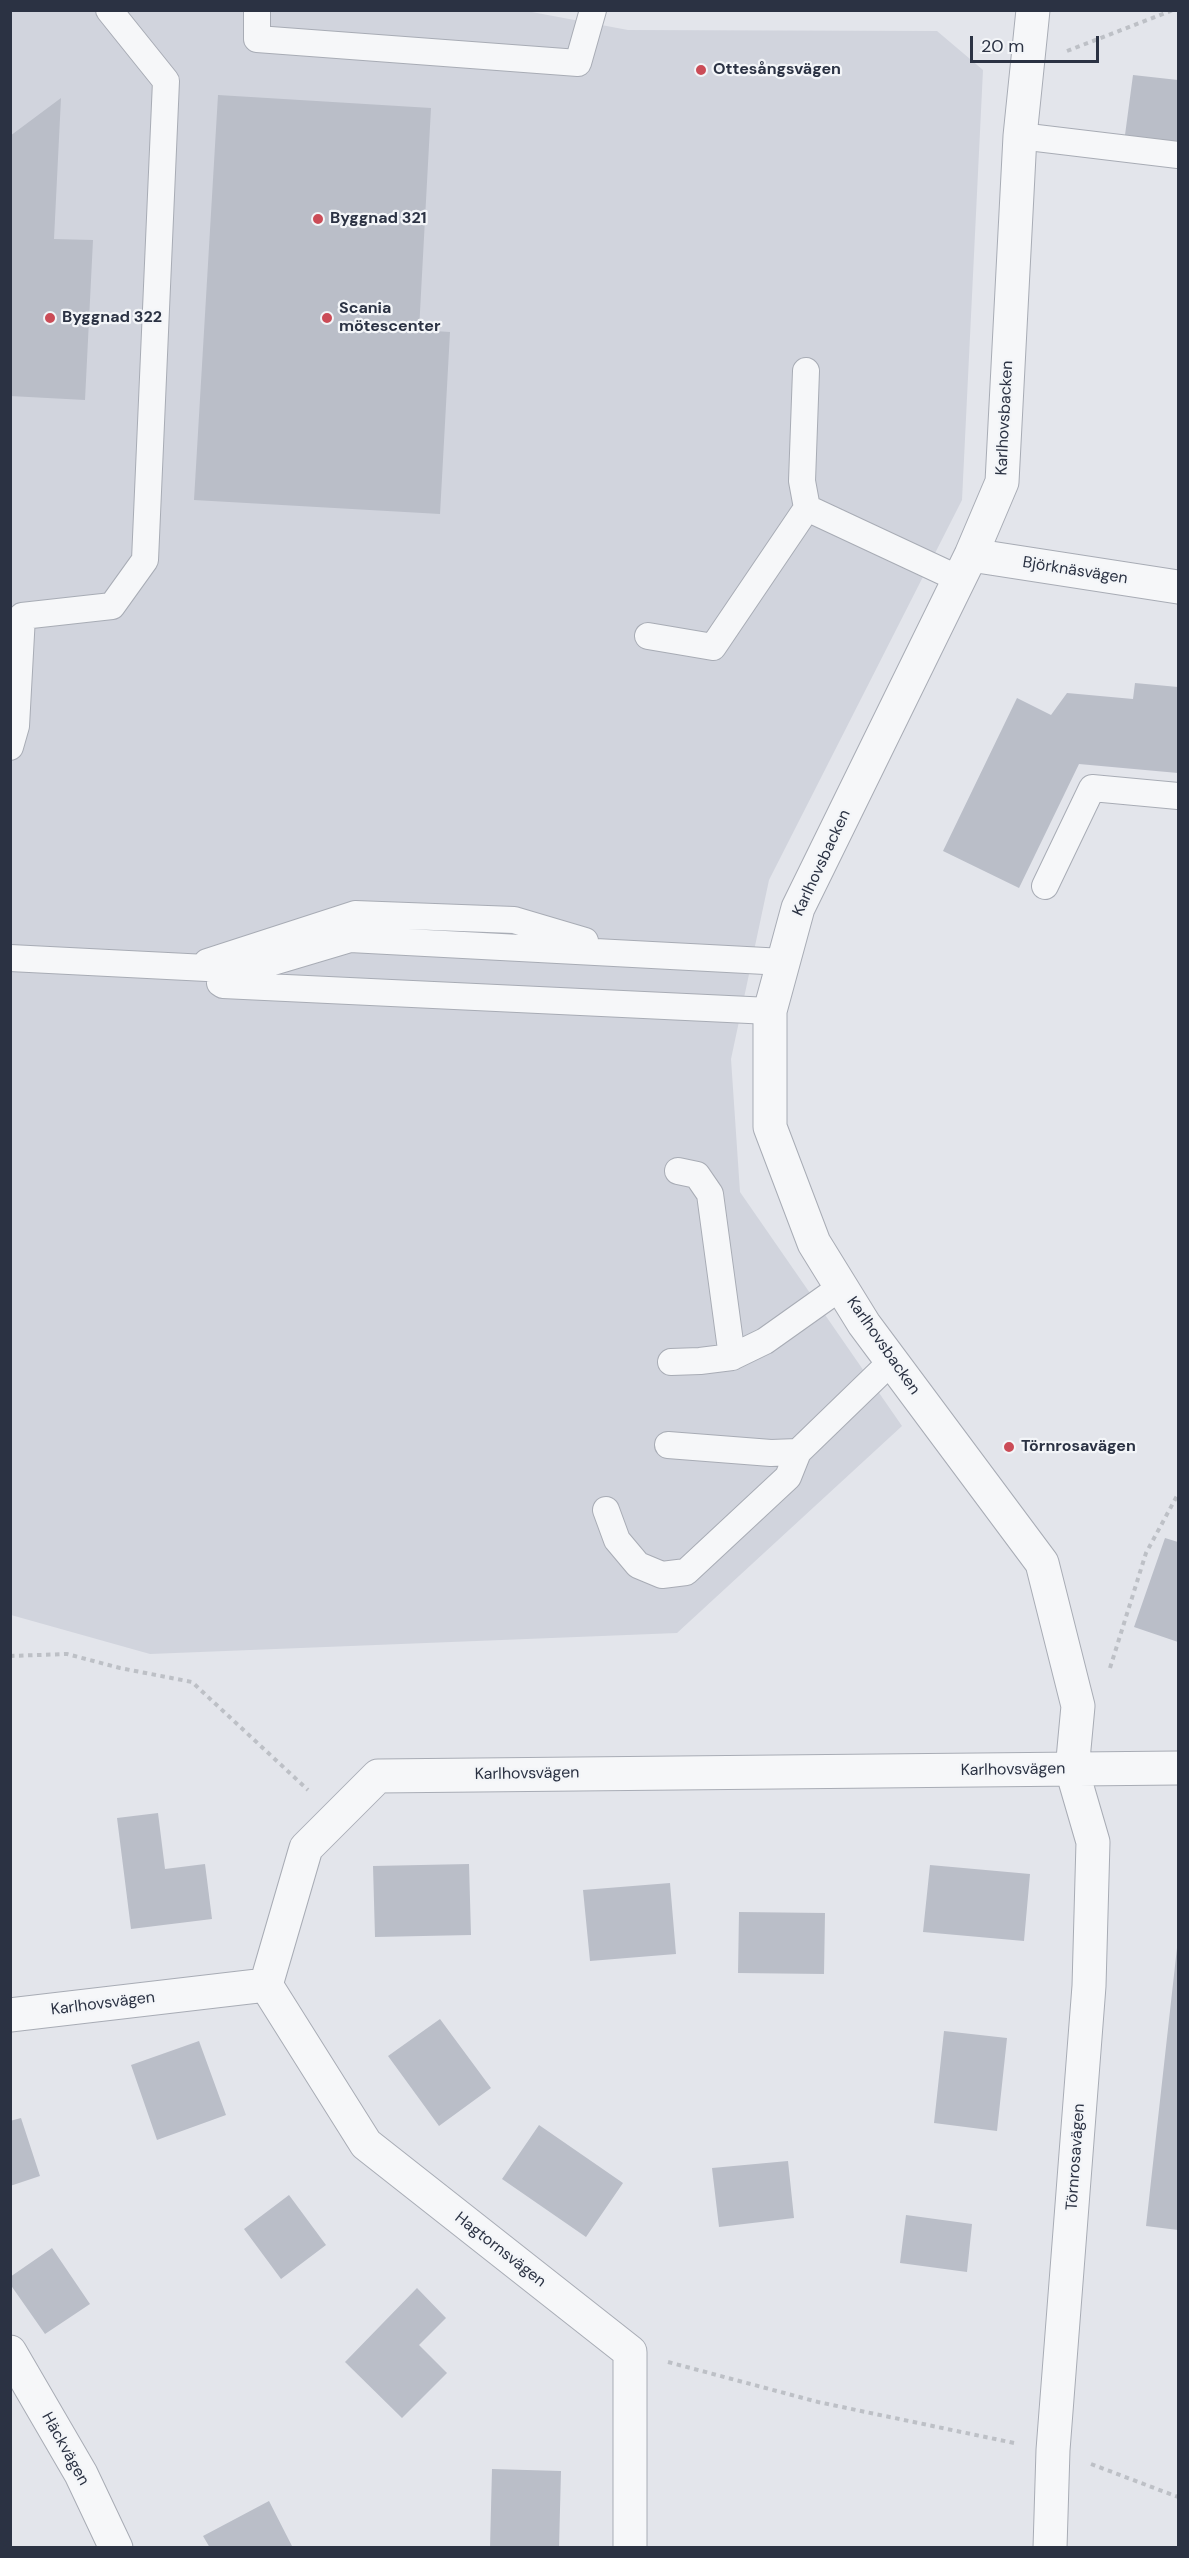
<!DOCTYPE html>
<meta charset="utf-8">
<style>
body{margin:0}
#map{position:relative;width:1189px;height:2558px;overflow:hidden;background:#e3e5eb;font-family:"DM Sans",sans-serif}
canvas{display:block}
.frame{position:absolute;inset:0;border:12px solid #2b3243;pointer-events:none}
.scale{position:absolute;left:970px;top:36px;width:129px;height:27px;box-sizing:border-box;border:3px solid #2b3243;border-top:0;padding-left:8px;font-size:18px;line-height:21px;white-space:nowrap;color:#2b3243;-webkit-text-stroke:4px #f3f5f8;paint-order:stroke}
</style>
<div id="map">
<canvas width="1189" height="2558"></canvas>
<div class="frame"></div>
<div class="scale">20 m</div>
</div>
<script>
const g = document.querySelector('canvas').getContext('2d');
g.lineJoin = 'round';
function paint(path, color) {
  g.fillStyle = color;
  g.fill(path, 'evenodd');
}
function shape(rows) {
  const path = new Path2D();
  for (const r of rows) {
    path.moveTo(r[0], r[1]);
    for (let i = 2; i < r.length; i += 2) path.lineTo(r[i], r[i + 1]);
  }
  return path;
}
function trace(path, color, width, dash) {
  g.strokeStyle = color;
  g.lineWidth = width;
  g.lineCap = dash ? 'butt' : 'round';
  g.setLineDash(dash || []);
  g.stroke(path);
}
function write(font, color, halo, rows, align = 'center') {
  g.font = font + ' "DM Sans",sans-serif';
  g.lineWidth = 4.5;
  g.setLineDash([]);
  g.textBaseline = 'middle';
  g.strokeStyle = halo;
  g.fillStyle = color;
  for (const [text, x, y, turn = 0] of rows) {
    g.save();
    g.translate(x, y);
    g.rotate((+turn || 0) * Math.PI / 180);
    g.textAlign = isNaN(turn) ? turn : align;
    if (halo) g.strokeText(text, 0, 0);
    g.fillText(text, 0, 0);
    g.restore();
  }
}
const built = shape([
 [521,10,628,30,937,31,983,70,962,500,769,880,731,1059,740,1192,902,1426,677,1633,150,1654,11,1615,10,11]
]);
const building = shape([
 [1133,75,1178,80,1178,142,1125,135],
 [218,95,431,108,419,330,450,332,440,514,194,500],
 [61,98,54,239,93,240,85,400,10,396,10,136],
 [1135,683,1178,687,1178,773,1079,764,1019,888,943,851,1017,698,1051,715,1067,693,1133,699],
 [1165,1538,1178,1542,1178,1642,1134,1627],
 [158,1813,165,1869,205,1864,212,1919,131,1929,117,1818],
 [469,1864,471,1935,375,1937,373,1866],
 [930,1865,1030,1874,1024,1941,923,1932],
 [670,1883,676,1954,590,1961,583,1890],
 [739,1912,825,1913,824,1974,738,1973],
 [1177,1948,1178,1948,1178,2230,1146,2226],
 [440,2019,491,2088,439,2126,388,2056],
 [944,2031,1007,2038,997,2131,934,2123],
 [199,2041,226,2115,157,2140,131,2065],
 [21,2118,40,2176,10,2186,10,2121],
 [539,2125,623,2183,586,2237,502,2179],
 [788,2161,794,2218,719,2227,712,2168],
 [289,2195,326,2245,281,2279,244,2229],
 [906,2215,972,2224,967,2272,900,2263],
 [52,2248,90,2304,45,2334,10,2284,10,2277],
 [417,2288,446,2318,419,2345,447,2373,402,2418,345,2362],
 [492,2469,561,2471,559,2548,490,2548],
 [269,2501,293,2548,210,2548,203,2536]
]);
const path = shape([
 [1067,51,1173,10],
 [10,1656,67,1654,120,1668,192,1682,308,1790],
 [1110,1668,1146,1553,1178,1494],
 [668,2362,818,2402,1014,2443],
 [1091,2464,1178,2497]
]);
const lane = shape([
 [257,10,257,39,578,63,593,10],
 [1020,136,1178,155],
 [806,371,802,481,807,508,959,579],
 [648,636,713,647,807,508],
 [10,747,16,726,22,616,112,606,145,560,166,81,109,10],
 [1045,886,1092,788,1178,796],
 [10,958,246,970,350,939,784,962],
 [207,962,355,914,514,920,585,941],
 [220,983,223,985,770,1011],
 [678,1171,697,1175,710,1194,732,1357],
 [671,1362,700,1361,732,1357,765,1341,841,1287],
 [668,1445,771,1453,798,1452,892,1361],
 [606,1510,617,1540,638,1565,662,1575,686,1572,788,1477,798,1452]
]);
const street = shape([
 [1033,10,1020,136,1002,482,971,555,798,908,770,1011,770,1127,814,1243,864,1324,1042,1563,1078,1706,1072,1770,1093,1842,1089,1986,1053,2450,1050,2548],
 [971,555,1178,587],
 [266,1985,366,2144,630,2352,630,2548],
 [10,2015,266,1985,306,1848,378,1776,1178,1768],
 [10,2352,81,2474,116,2548]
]);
const markers = [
 [701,70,6,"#cb4c57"],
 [318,219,6,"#cb4c57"],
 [50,318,6,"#cb4c57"],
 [327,318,6,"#cb4c57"],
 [1009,1447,6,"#cb4c57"]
];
const poiNames = [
 ["Ottesångsvägen",713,70],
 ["Byggnad 321",330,219],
 ["Scania",339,309],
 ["mötescenter",339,327],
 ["Byggnad 322",62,318],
 ["Törnrosavägen",1021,1447]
];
const streetNames = [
 ["Karlhovsbacken",1005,418,-87],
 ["Björknäsvägen",1075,571,9],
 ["Karlhovsbacken",822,863,-65],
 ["Karlhovsbacken",883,1346,55],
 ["Karlhovsvägen",1013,1770,-1],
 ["Karlhovsvägen",527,1774,-1],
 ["Karlhovsvägen",103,2004,-7],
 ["Törnrosavägen",1076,2157,-86],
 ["Hagtornsvägen",500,2250,38],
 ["Häckvägen",65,2449,61]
];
paint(built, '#d1d4dd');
paint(building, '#babec8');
trace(lane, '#a8acb5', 28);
trace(street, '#a8acb5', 35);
trace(path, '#bdc0c6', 4, [4.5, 4.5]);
trace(lane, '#f6f7f9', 26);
trace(street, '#f6f7f9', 33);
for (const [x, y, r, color] of markers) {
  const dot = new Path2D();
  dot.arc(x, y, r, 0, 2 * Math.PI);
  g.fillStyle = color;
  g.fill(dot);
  trace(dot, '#f3f5f8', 2);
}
write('bold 16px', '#2b3243', '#f3f5f8', poiNames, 'left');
write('16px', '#2b3243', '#f3f5f8', streetNames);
</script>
